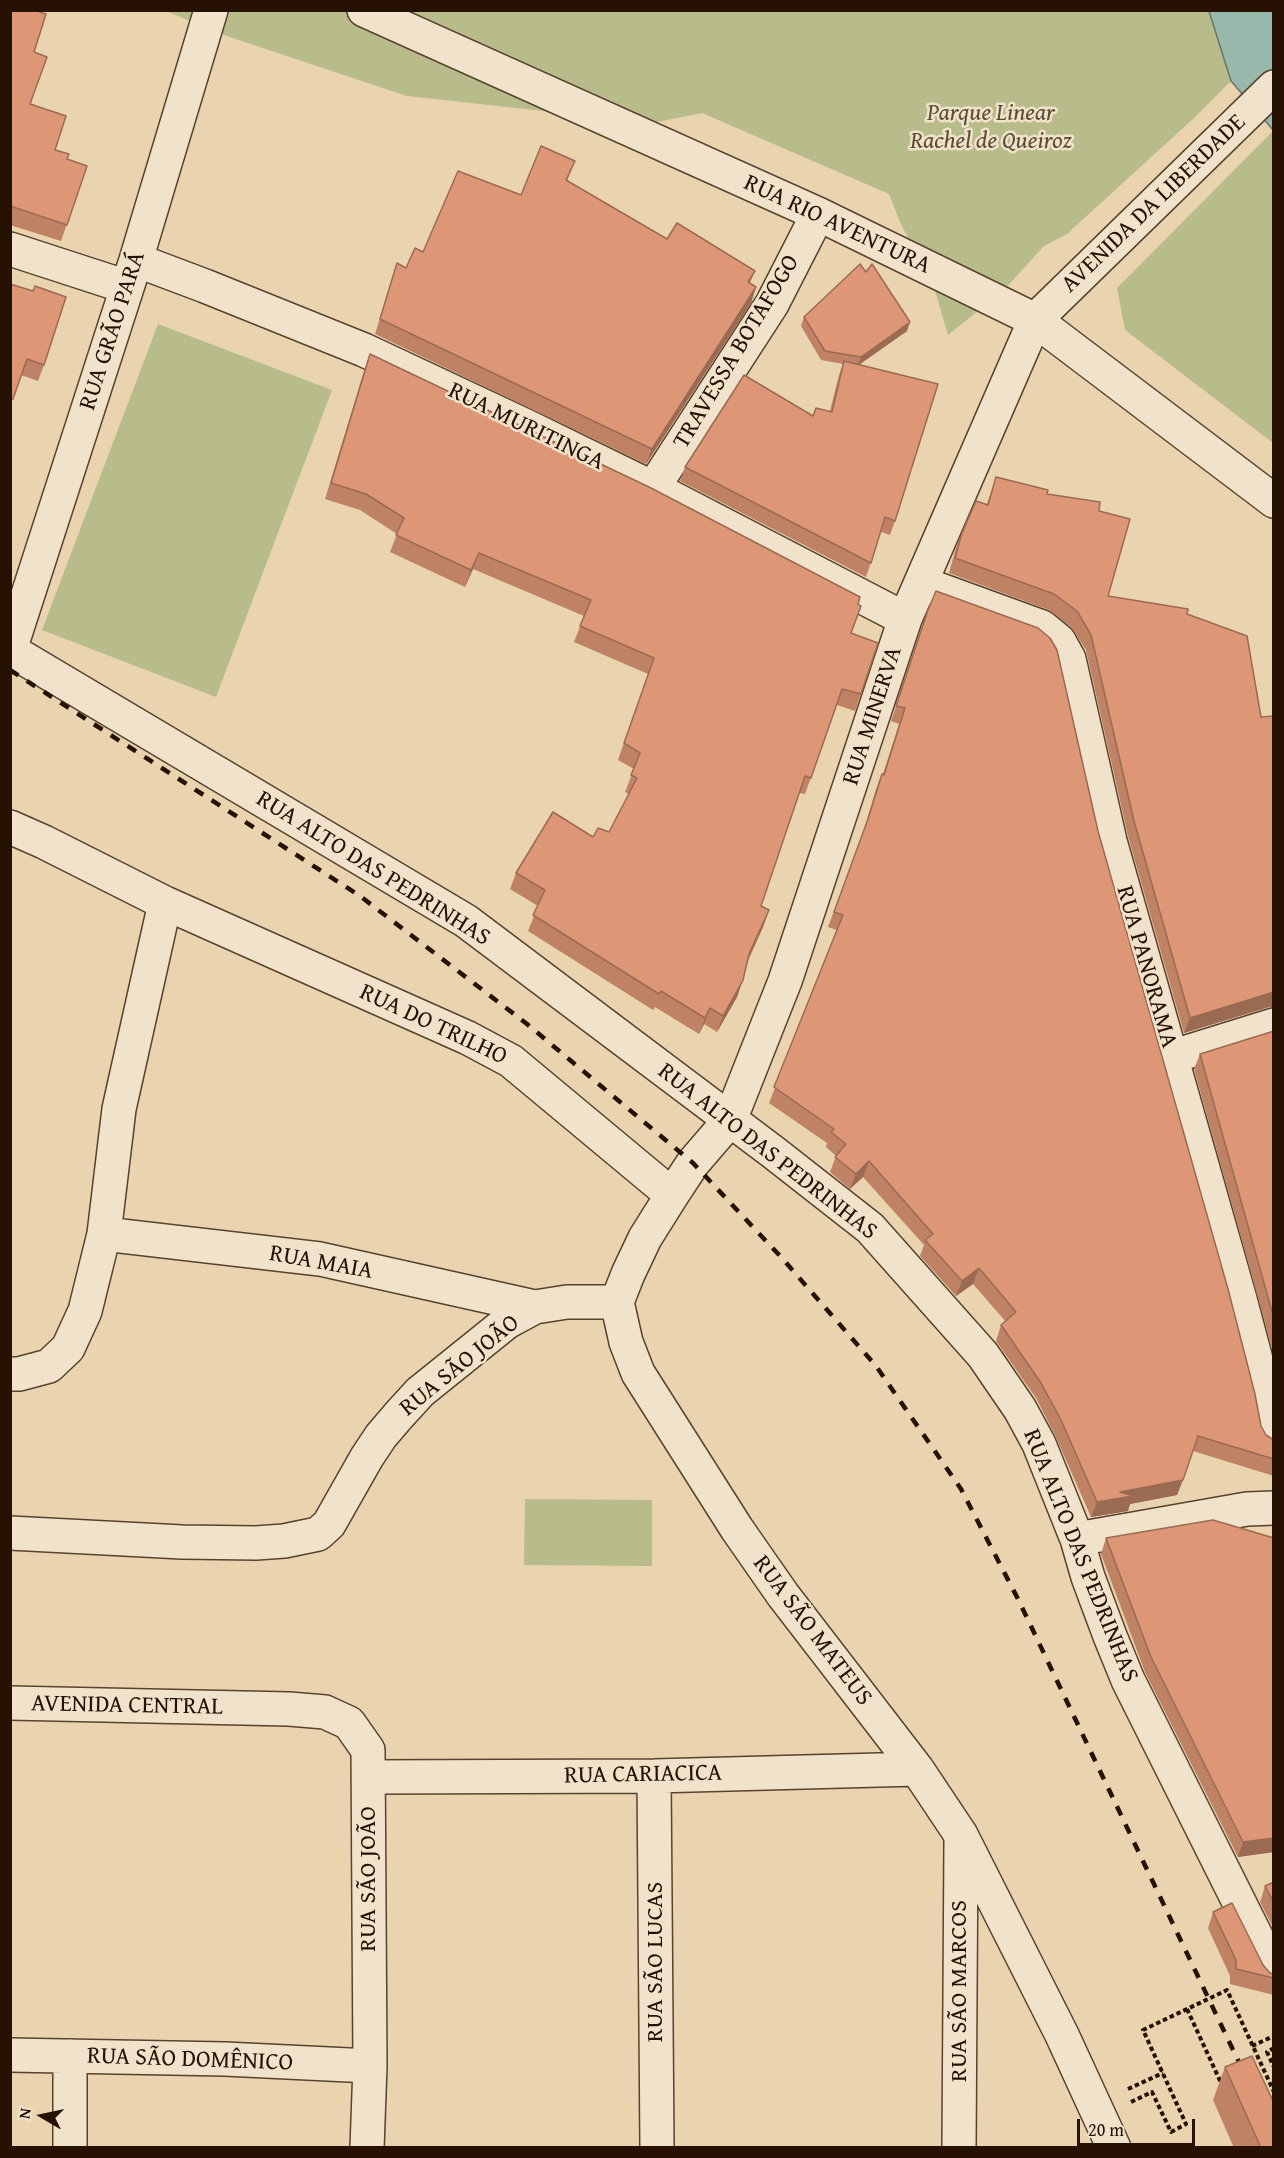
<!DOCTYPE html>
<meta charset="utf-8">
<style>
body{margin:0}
#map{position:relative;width:1284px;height:2158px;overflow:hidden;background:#e9d4af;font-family:"Gentium Book Plus",serif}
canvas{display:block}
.frame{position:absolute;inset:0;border:12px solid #261103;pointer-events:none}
.north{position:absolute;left:12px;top:2086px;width:60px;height:60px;-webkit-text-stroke:4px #f1e3cb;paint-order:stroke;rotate:279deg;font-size:16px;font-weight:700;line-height:24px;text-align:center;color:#261103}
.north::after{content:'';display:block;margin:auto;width:21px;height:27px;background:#261103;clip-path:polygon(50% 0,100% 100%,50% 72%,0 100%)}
.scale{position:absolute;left:1077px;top:2119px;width:118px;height:27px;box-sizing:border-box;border:3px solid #261103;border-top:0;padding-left:8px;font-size:18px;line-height:21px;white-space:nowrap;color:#261103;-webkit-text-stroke:4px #f1e3cb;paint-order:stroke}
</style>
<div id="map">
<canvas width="1284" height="2158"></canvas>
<div class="frame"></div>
<div class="north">N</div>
<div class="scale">20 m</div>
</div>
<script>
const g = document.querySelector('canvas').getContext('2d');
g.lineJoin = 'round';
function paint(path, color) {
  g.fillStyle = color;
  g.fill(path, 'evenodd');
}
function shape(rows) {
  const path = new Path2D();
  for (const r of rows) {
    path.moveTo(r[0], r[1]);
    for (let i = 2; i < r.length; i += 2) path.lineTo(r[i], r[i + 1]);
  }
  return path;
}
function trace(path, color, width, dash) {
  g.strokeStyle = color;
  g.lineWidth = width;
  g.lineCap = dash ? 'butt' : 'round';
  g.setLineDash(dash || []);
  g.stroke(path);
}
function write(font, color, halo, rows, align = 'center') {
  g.font = font + ' "Gentium Book Plus",serif';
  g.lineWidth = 5;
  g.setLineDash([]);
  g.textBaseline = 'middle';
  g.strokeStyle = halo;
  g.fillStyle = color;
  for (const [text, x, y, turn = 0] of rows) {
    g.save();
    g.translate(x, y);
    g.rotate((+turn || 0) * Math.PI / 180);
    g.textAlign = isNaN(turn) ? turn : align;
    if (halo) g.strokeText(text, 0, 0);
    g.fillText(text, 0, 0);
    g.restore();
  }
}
const green = shape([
 [166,11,1272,11,1224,57,1231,81,1194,118,1067,234,1044,246,1004,290,948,335,936,294,900,222,889,194,702,113,652,123,407,96,227,36],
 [1273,131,1273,443,1125,330,1117,288],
 [158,324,332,390,216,697,42,630],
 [525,1499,652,1500,652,1566,524,1565]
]);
const water = shape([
 [1209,11,1273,11,1273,130,1231,81,1209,11]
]);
const path = shape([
 [1187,2009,1222,2085],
 [1252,2046,1274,2036],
 [1274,2048,1267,2052,1274,2067],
 [1128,2089,1163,2073],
 [1131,2102,1152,2092,1171,2132,1186,2124,1143,2030,1227,1990,1274,2092]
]);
const minor = shape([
 [364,10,818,214,1035,320,1274,501],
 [10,249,127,287],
 [136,260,205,286,364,350,526,426,653,488,905,619],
 [653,488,772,304,818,214],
 [921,583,1042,627,1059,641,1069,659,1110,841,1240,1299,1268,1405,1274,1438],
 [10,650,466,921,773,1152,870,1228,983,1355,1020,1409,1039,1444,1077,1539,1088,1577,1110,1636,1128,1680,1274,1972],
 [10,650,136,260,211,10],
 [10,827,44,842,165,903,468,1038,511,1061,672,1195],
 [1171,1057,1274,1025],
 [104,1234,320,1259,535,1307],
 [10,1374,19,1374,49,1366,68,1348,85,1311,104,1234,119,1109,165,903],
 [10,1533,182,1542,256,1543,284,1541,318,1534,329,1524,367,1457,381,1436,399,1415,420,1392,507,1322,535,1307,567,1302,617,1302],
 [1077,1539,1247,1509,1274,1508],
 [10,1703,289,1709,325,1712,349,1723,368,1750,370,2066,367,2148],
 [654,1776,657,2148],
 [369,1777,654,1776,917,1769],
 [10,2055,225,2059,370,2066],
 [70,2148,70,2056],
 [959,2148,961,1840],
 [1114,2148,1062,2035,961,1835,917,1769,783,1595,737,1529,638,1373,626,1342,617,1302,628,1274,645,1238,672,1195,693,1163,730,1120,785,981,905,619,1035,320,1274,87]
]);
const rail = shape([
 [10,670,360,896,527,1024,693,1163,781,1257,876,1366,961,1489,1018,1599,1245,2075]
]);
const wall = shape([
 [10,10,34,52,30,104,55,150,67,159,87,166,61,241,10,225],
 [575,161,567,181,667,239,755,271,750,283,756,287,751,303,646,464,375,334,397,263,406,268,423,252,521,195],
 [10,284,44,365,38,381,21,375,10,405],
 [804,317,907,331,859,365,895,521,890,535,881,532,866,577,680,481,685,467,813,416,830,411,839,375,843,364,821,360,801,326],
 [370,354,851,633,861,694,855,711,837,705,805,794,799,793,761,906,769,910,763,927,748,961,737,997,717,1032,704,1024,699,1034,655,1007,653,1010,528,931,538,906,510,889,516,873,593,837,609,832,629,794,625,792,634,769,618,760,648,674,574,642,584,616,473,569,465,587,390,552,397,534,360,510,325,499,364,371],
 [996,477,1099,511,1108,596,1187,614,1261,717,1274,716,1274,1007,1269,1007,1184,1033,1128,836,1086,650,1071,627,1049,610,949,573,956,548,962,533,987,504],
 [928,610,1098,831,1261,1426,1266,1435,1274,1440,1274,1476,1193,1451,1177,1495,1130,1504,1128,1511,1091,1517,1055,1435,1036,1398,996,1341,1001,1325,1006,1322,973,1284,956,1296,920,1256,924,1245,863,1177,850,1189,830,1172,836,1156,826,1147,827,1143,769,1103,837,930,828,927,863,833,876,789,882,774,883,774,899,724,891,721],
 [1274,1031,1274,1355,1194,1069,1200,1054],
 [1106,1538,1274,1852,1238,1857,1145,1672,1101,1554],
 [1274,1882,1274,1929,1260,1902,1265,1886],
 [1213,1912,1270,1973,1274,1974,1274,1995,1230,1984,1230,1976,1208,1928],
 [1225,2067,1274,2148,1234,2148,1213,2100]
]);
const shadedWall = shape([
 [756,287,751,303,646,464,652,449],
 [910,322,907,331,857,366,861,357],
 [479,553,473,569,465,587,471,570],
 [769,910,763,927,743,970,749,954],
 [743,980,737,997,717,1032,723,1016],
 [1274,992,1274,1007,1269,1007,1184,1033,1190,1018],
 [710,1008,704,1024,699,1034,705,1018],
 [869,1161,863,1177,850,1189,856,1174],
 [979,1268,973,1284,956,1296,962,1281],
 [1183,1480,1177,1495,1130,1504,1128,1511,1091,1517,1097,1502,1120,1492],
 [1274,1838,1274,1852,1238,1857,1243,1842]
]);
const building = shape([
 [10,10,34,10,46,14,34,52,47,57,30,104,66,116,55,150,69,154,67,159,87,166,67,225,10,206,10,10],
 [541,146,575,161,566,180,667,239,677,223,755,271,748,282,756,287,652,449,380,319,397,263,406,268,415,248,423,252,458,171,521,195,541,146],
 [860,264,866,272,872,264,910,322,861,357,825,351,804,317,860,264],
 [10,284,33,291,35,286,66,297,44,365,27,359,13,399,10,398,10,284],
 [370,354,651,488,860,597,858,604,861,606,851,633,878,643,861,694,842,689,811,778,805,776,761,906,769,910,749,954,743,980,723,1016,710,1008,705,1018,661,991,659,994,533,915,545,890,516,873,553,812,593,837,598,828,609,832,637,778,631,775,640,753,624,743,654,658,580,626,591,600,479,553,471,570,396,535,404,518,366,494,331,483,370,354],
 [844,361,938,384,895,521,885,517,871,563,685,467,744,375,813,416,816,408,832,412,844,361],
 [996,477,1048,490,1047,494,1100,502,1099,511,1130,519,1108,596,1188,609,1187,614,1247,636,1261,717,1274,716,1274,992,1190,1018,1134,821,1091,635,1077,611,1054,594,955,558,962,533,976,501,988,505,996,477],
 [936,591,1038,628,1050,638,1057,650,1098,831,1228,1289,1255,1394,1261,1426,1266,1435,1274,1440,1274,1459,1198,1436,1183,1480,1120,1492,1133,1496,1097,1502,1061,1420,1041,1383,1001,1325,1016,1312,979,1268,962,1281,925,1240,933,1234,869,1161,856,1174,835,1157,846,1144,831,1132,834,1129,774,1087,843,915,834,912,868,819,882,774,884,775,905,708,896,706,928,610,936,591],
 [1274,1031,1274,1319,1200,1054,1274,1031],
 [1213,1520,1274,1538,1274,1838,1243,1842,1151,1657,1106,1538,1213,1520],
 [1274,1882,1274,1903,1265,1886,1274,1882],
 [1232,1903,1263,1965,1270,1973,1274,1974,1274,1978,1236,1969,1236,1960,1213,1912,1232,1903],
 [1252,2056,1274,2103,1274,2148,1261,2148,1225,2067,1252,2056]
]);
const parkNames = [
 ["Parque Linear",991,114],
 ["Rachel de Queiroz",991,142]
];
const streetNames = [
 ["AVENIDA DA LIBERDADE",1154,204,-44],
 ["RUA RIO AVENTURA",837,225,25],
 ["RUA GRÃO PARÁ",113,331,-72],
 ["TRAVESSA BOTAFOGO",737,352,-59],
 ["RUA MURITINGA",526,427,26],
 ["RUA MINERVA",873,716,-72],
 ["RUA ALTO DAS PEDRINHAS",373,869,32],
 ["RUA PANORAMA",1146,967,74],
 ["RUA DO TRILHO",433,1025,25],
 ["RUA ALTO DAS PEDRINHAS",767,1152,38],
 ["RUA MAIA",321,1263,10],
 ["RUA SÃO JOÃO",460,1366,-39],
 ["RUA ALTO DAS PEDRINHAS",1080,1556,68],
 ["RUA SÃO MATEUS",812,1631,53],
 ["AVENIDA CENTRAL",127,1706,1],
 ["RUA CARIACICA",643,1775,-1],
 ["RUA SÃO JOÃO",369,1879,-90],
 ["RUA SÃO LUCAS",656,1962,-90],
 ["RUA SÃO MARCOS",960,1991,-90],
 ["RUA SÃO DOMÊNICO",190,2060,2]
];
paint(green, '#b8bc8a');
paint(water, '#97b8aa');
trace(water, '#6a7567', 1.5);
trace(minor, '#57422e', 36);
trace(path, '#261103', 4, [4.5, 3]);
trace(minor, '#f1e3cb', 33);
trace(rail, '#261103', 4.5, [10, 10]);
paint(wall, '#bf8265');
paint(shadedWall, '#9b6a53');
paint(building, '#de9776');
trace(building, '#9b6a53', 1.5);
write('italic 24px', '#594d32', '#f1e3cb', parkNames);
write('24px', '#261103', '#f1e3cb', streetNames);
</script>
